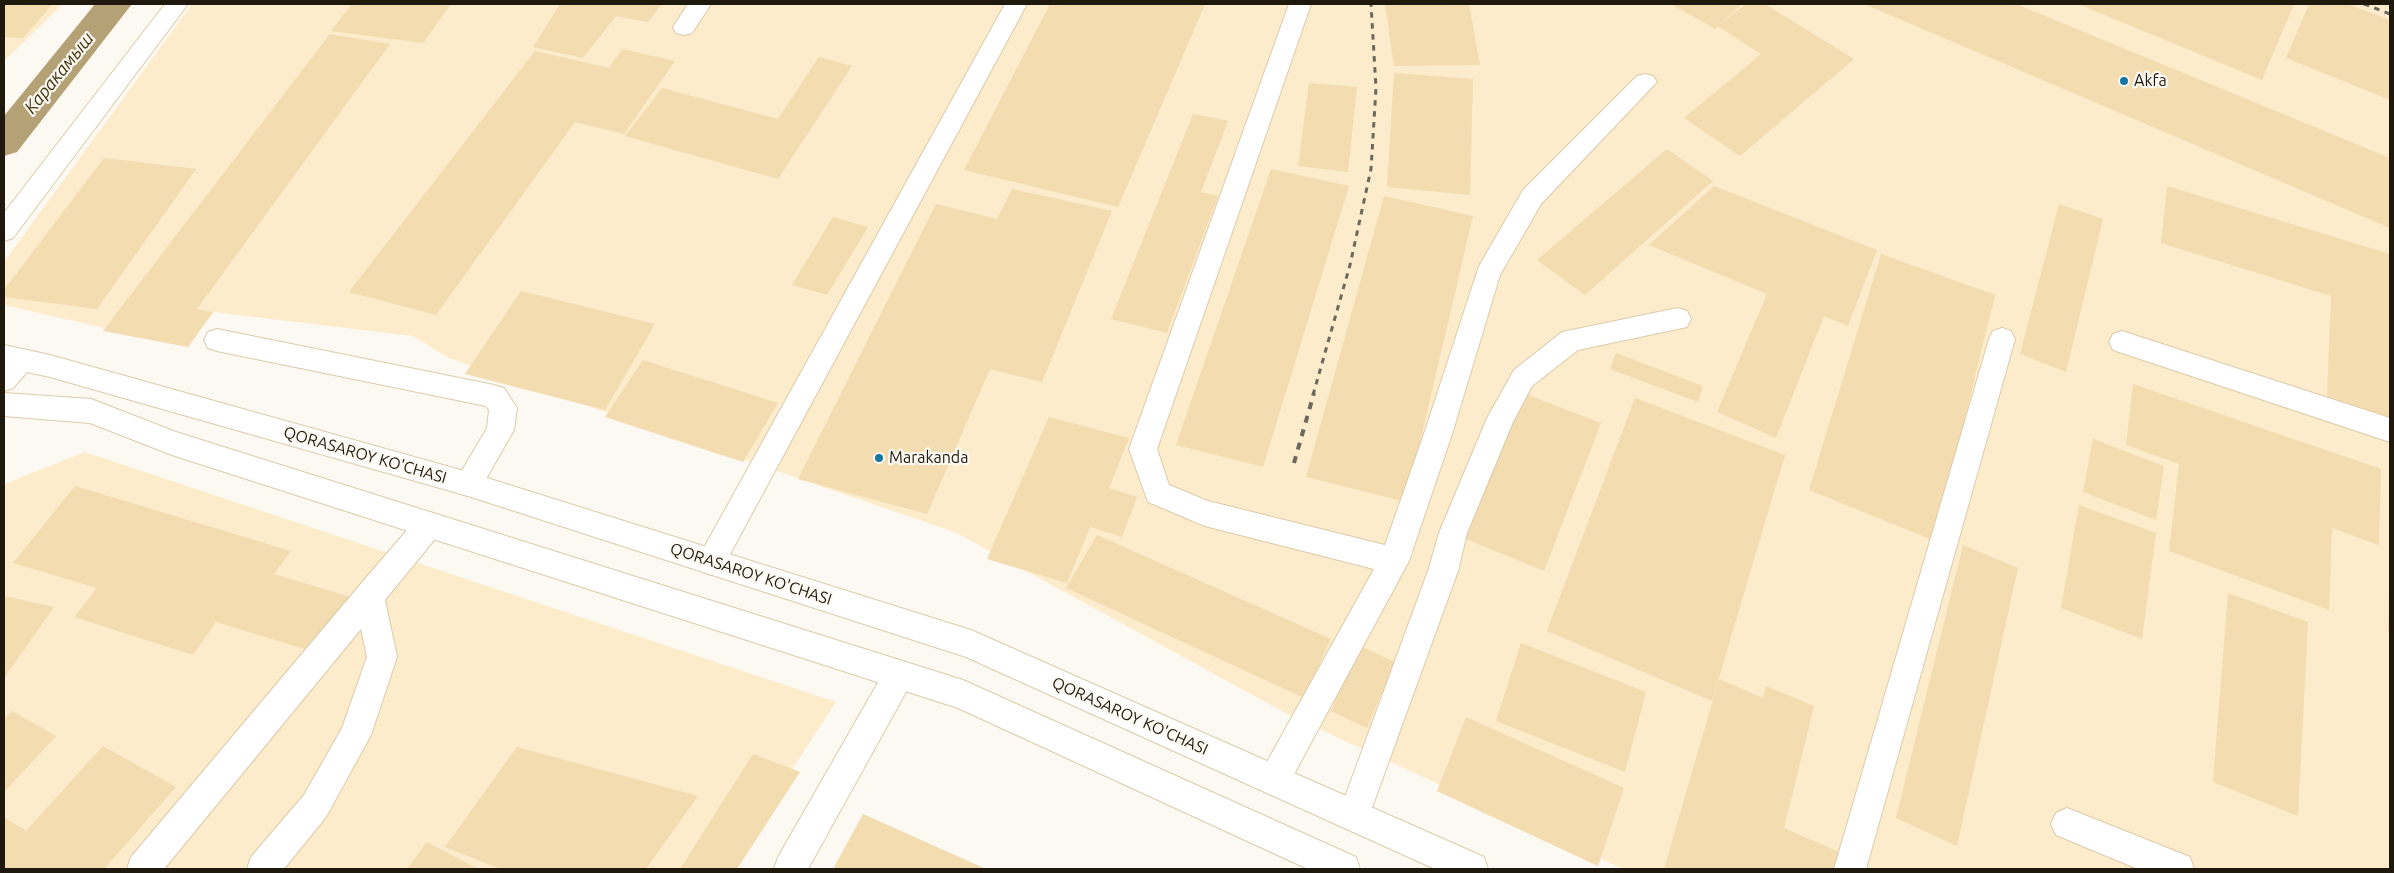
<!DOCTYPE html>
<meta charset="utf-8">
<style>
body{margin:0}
#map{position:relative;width:2394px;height:873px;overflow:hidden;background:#fcf9f2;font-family:Ubuntu,sans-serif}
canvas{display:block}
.frame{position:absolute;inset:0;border:5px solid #1f190d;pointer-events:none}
</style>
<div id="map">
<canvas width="2394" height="873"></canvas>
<div class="frame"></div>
</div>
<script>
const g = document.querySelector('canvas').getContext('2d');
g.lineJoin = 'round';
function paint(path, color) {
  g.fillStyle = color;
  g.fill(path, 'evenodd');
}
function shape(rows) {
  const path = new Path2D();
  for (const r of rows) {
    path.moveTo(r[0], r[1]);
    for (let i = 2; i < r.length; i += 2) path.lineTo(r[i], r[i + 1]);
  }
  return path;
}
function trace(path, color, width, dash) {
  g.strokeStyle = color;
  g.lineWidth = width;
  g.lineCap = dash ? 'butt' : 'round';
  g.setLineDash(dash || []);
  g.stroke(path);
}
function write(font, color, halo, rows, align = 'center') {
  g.font = font + ' Ubuntu,sans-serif';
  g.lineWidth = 4.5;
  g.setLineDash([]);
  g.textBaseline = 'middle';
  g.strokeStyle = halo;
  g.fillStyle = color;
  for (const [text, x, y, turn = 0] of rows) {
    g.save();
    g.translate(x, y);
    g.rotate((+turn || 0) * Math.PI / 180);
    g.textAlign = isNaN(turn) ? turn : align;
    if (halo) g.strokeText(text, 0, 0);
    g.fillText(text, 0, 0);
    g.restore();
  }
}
const built = shape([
 [4,4,63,4,4,61],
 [192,4,2390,4,2390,869,1623,869,1291,716,957,533,449,358,413,336,213,312,188,347,4,305,4,262],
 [85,452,836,702,727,869,4,869,4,487,7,483]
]);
const canal = shape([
 [95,4,132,4,17,152,4,156,4,116,95,4]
]);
const building = shape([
 [4,4,53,4,23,38,4,37],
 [352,4,451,4,423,43,331,31],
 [560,4,662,4,648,22,616,16,583,58,533,47],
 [1050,4,1205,4,1118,207,964,170],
 [1385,4,1469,4,1480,65,1394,66],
 [1671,4,1742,4,1715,29],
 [1746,4,1765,4,1854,59,1740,156,1684,118,1761,54,1718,26],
 [1864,4,2016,4,2390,158,2390,228],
 [2078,4,2294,4,2262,80],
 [2309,4,2347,4,2390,20,2390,100,2286,58],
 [330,34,390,44,197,309,213,312,188,347,103,331],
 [622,49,675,61,624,134,575,122,436,315,349,292,535,51,609,68],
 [819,57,852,66,778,179,625,136,662,88,778,119],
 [1394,73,1473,79,1470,195,1387,187],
 [1309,83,1357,87,1348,172,1298,166],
 [1193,114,1228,121,1201,192,1218,196,1167,333,1111,319],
 [1667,149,1713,181,1585,295,1537,260],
 [104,158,196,169,97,309,4,297,4,290],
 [1271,169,1349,186,1263,467,1176,445],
 [1714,186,1877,250,1848,326,1824,316,1776,438,1717,412,1767,294,1649,245],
 [2167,186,2390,254,2390,417,2327,396,2331,296,2161,243],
 [1012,189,1112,211,1042,382,990,369,927,514,798,479,936,204,997,219],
 [1384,196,1473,216,1406,502,1306,477],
 [2059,204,2103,219,2066,372,2020,354],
 [833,217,868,227,827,295,792,285],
 [1881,254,1995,295,1935,541,1809,490],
 [521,291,655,324,605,410,465,374],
 [1616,353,1703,386,1698,402,1610,369],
 [643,360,778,403,743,462,605,417],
 [2133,384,2381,469,2379,545,2332,528,2329,610,2169,551,2179,464,2126,445],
 [1523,393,1601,423,1544,571,1461,537],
 [1635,398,1785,455,1712,701,1547,631],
 [1049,417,1129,438,1109,488,1137,497,1122,537,1090,527,1067,583,987,559],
 [2093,439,2164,466,2156,520,2083,492],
 [75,486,291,551,274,574,354,598,318,653,216,622,193,655,74,617,97,588,13,563],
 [2079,505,2156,533,2142,639,2061,608],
 [1097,535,1331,639,1304,698,1066,588],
 [1963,545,2018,568,1957,846,1896,818],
 [2389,588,2390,588,2390,633,2388,632],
 [2228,593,2308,622,2298,816,2213,782],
 [4,596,54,607,4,678],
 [1521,643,1646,692,1625,772,1496,721],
 [1360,646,1395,662,1367,728,1331,711],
 [1719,679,1763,698,1766,686,1814,706,1784,828,1839,852,1835,869,1664,869],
 [12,711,56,736,4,792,4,719],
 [1466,717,1624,788,1598,866,1437,791],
 [103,746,176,787,104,869,4,869,4,817,26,831],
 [517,747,698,796,646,869,501,869,445,847],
 [753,754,800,772,737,869,680,869],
 [863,814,986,869,833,869],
 [427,842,478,869,407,869]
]);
const minor = shape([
 [165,4,188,4,13,238,4,241,4,213,165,4],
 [688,4,711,4,692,33,684,35,676,33,673,27,688,4],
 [1005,4,1027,4,721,571,711,575,701,571,696,562,701,553,1005,4],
 [1289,4,1311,4,1157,449,1169,485,1208,501,1385,545,1425,431,1479,266,1523,190,1637,76,1645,74,1653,76,1657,82,1541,204,1500,275,1453,431,1409,561,1285,791,1274,796,1263,791,1258,780,1263,769,1374,569,1205,526,1148,502,1129,449,1289,4],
 [1678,308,1687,311,1691,319,1687,327,1578,350,1532,386,1513,422,1467,533,1458,571,1365,827,1354,832,1343,827,1338,816,1428,571,1439,533,1487,418,1514,370,1562,332,1678,308],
 [2002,328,2011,331,2015,339,1866,869,1834,869,1989,339,1993,331,2002,328],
 [217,329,494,385,504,388,517,408,514,430,478,493,468,496,458,493,454,484,487,428,489,410,486,406,217,351,208,348,204,340,208,332,217,329],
 [2122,331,2390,418,2390,442,2113,350,2109,342,2113,334,2122,331],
 [429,512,439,516,443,525,439,534,385,600,397,657,371,735,326,817,284,869,247,869,251,857,304,795,342,728,367,657,361,629,164,869,127,869,131,857,359,586,419,516,429,512],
 [899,660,910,665,914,675,910,685,808,869,774,869,778,857,888,665,899,660],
 [2067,808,2190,857,2194,869,2138,869,2056,835,2051,824,2056,813,2067,808]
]);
const major = shape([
 [4,345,50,355,468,472,971,630,1484,857,1488,869,1435,869,966,657,468,496,50,377,27,372,13,388,4,391,4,345],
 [4,393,91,399,176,432,963,680,1356,857,1360,869,1308,869,958,708,172,455,90,423,4,416,4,393]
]);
const railFar1 = shape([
 [2364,4,2390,14],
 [1313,395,1350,265,1371,169,1376,88,1371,4]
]);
const rail = shape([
 [1294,463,1314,393]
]);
const markers = [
 [2124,81,5,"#1677a3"],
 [879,458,5,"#1677a3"]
];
const poiNames = [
 ["Akfa",2134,81],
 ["Marakanda",889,458]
];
const streetNames = [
 ["QORASAROY KO'CHASI",365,455,16],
 ["QORASAROY KO'CHASI",751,574,18],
 ["QORASAROY KO'CHASI",1130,716,24]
];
const waterNames = [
 ["Каракамыш",59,73,-51]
];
paint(built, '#fceccb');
paint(canal, '#b5a176');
paint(building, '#f2dcb0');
trace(minor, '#dbcbaa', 2);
trace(major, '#dbcbaa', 2);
paint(minor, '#fff');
paint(major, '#fff');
trace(railFar1, '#6d685d', 3, [5.5, 5.5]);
trace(rail, '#6d685d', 4, [7, 7]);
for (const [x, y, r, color] of markers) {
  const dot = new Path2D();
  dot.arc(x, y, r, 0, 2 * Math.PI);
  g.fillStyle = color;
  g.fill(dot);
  trace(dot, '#fcf9f2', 2);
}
write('16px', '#1f190d', '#fcf9f2', poiNames, 'left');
write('16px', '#1f190d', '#fcf9f2', streetNames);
write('italic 18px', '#41320e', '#fcf9f2', waterNames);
</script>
